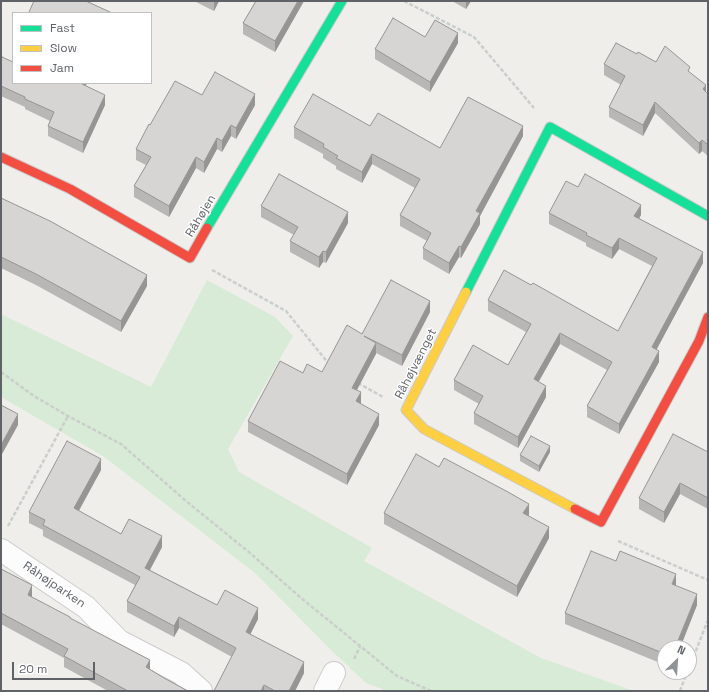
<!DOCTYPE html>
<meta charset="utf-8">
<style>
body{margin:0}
#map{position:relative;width:709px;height:692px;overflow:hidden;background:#efeeea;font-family:"Space Grotesk",sans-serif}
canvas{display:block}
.frame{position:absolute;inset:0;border:2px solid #5f6368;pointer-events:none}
.legend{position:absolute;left:12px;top:12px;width:140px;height:72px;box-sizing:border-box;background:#fff;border:1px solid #bfc1c3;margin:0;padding:5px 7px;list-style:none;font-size:12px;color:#5f6368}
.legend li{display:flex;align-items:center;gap:8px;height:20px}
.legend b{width:20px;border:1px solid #bfc1c3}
.north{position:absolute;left:657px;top:640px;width:40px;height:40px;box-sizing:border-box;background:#fff;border:1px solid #bfc1c3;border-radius:50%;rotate:25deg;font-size:11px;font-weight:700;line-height:16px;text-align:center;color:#5f6368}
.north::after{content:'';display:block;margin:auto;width:14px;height:18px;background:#919496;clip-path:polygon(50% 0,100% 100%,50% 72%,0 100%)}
.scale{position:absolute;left:12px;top:662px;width:83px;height:18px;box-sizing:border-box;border:2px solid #5f6368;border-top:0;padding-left:5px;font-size:12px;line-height:14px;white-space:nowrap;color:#5f6368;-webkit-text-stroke:3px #fff;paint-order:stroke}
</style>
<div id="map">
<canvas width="709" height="692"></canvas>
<div class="frame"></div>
<ul class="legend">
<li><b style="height:5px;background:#16e098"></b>Fast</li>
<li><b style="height:5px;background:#ffcf43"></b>Slow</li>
<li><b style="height:5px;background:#f24e42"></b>Jam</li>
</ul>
<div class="north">N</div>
<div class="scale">20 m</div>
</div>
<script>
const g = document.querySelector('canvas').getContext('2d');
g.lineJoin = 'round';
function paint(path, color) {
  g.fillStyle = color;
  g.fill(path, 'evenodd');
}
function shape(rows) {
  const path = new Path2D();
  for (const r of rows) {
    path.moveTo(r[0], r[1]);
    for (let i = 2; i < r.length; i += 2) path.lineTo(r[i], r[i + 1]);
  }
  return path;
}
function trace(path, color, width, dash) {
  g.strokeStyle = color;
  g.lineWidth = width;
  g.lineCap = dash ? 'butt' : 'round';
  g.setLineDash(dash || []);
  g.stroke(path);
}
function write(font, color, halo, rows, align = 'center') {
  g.font = font + ' "Space Grotesk",sans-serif';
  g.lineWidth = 3;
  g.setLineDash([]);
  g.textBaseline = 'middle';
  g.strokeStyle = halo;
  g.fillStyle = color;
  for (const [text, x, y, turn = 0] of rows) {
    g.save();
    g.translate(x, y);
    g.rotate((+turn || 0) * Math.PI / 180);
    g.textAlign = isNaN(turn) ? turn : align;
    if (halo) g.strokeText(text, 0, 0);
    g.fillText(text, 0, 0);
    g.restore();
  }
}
const green = shape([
 [207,280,275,317,293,336,228,449,239,472,372,548,364,561,541,658,634,691,387,691,366,683,331,650,255,573,103,456,1,397,1,314,151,387]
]);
const path = shape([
 [404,1,474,37,534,108],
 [212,270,286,311,329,364],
 [1,372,34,396,68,416,121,444,186,501,250,553,301,598,397,676,431,691,435,691],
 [358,383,383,397],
 [8,526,68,416],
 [618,541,708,580],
 [354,659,360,647],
 [689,668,708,620],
 [680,691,687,672]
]);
const street = shape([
 [1,550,86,607,119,641,181,673,201,691],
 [325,691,334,673]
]);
const fast = shape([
 [207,228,342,1],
 [466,292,550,127,708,216]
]);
const slow = shape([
 [466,292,406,410,424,429,575,509]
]);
const jam = shape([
 [1,157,70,189,190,258,207,228],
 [575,509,601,522,699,341,708,317]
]);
const wall = shape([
 [194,1,219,1,214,11],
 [256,1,304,1,275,52,243,34,243,23],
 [452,1,471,1,466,9],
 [425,37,458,43,430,92,375,59,375,49],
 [637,54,656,62,690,73,708,94,708,156,702,151,699,154,655,113,643,136,609,117,609,107,621,85,604,75,604,64],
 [1,59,13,83,86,86,105,105,83,153,48,136,48,126,50,121,25,109,25,107,1,96],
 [202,95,255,105,236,139,231,136,222,152,217,149,204,173,196,168,169,217,134,197,134,186,146,165,136,160,136,149],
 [370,126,440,148,523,136,480,216,480,224,461,258,459,257,449,274,423,259,423,248,427,241,400,226,400,215,415,188,372,164,362,183,336,169,336,166,323,158,323,154,294,138,294,127],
 [578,187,641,215,639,218,703,263,656,350,659,362,619,434,587,417,587,406,607,370,560,344,538,382,546,397,518,448,474,424,474,413,479,404,454,390,454,380,508,365,526,332,488,311,488,300,618,331,652,266,619,249,612,259,586,246,586,243,549,224,549,213],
 [1,198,147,286,121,332,36,285,1,268],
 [261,206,348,223,326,263,323,262,319,268,290,252,290,241,294,235,261,217],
 [430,312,402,366,376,353,357,390,360,404,379,425,347,485,248,432,248,421,303,373,322,372,362,334],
 [550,452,539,472,520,461,520,455],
 [708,452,708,509,680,494,664,523,639,509,639,498],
 [439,467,529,515,528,516,549,538,517,597,384,524,384,513],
 [101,470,79,511,121,534,162,547,150,570,217,605,258,619,250,634,304,673,295,691,214,691,232,657,179,628,174,637,127,612,127,601,135,585,43,536,43,530,29,523,29,512],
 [616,561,676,585,676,586,697,605,680,648,665,648,665,665,565,624,565,613],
 [1,569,32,596,32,597,70,619,164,678,188,691,108,691,64,667,64,658,1,624]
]);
const shadedWall = shape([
 [214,1,219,1,214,11],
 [298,1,304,1,275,52,275,41],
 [466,1,471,1,466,9],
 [458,33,458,43,430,92,430,82],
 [82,83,87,83,82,95],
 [706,85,706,96,703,89],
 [255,94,255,105,236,139,236,128],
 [105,95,105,105,83,153,83,142],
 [655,102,655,113,643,136,643,125],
 [231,125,231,136,222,152,222,141],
 [523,126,523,136,480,216,480,224,461,258,461,247,476,211],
 [217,138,217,149,204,173,204,162],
 [702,140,702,151,699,154,699,143],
 [372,154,372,164,362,183,362,172],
 [196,157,196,168,169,217,169,206],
 [641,205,641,215,634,227,634,216],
 [348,212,348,223,326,263,326,252],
 [619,238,619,249,612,259,612,248],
 [459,246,459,257,449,274,449,263],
 [323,251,323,262,319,268,319,257],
 [703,252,703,263,652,358,652,347],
 [147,275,147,286,121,332,121,321],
 [430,301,430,312,402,366,402,355],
 [560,333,560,344,534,390,534,379],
 [376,343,376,354,352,399,352,388],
 [659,351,659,362,619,434,619,424],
 [546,386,546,397,518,448,518,437],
 [361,392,361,403,356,412,356,401],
 [18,414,18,425,1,456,1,445],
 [379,414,379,425,347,485,347,474],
 [550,446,550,452,539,472,539,466],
 [101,459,101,470,74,519,74,508],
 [680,483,680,494,664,523,664,512],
 [529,504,529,515,523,524,523,513],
 [549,527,549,538,517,597,517,586],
 [162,536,162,547,145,579,145,568],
 [676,574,676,585,672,595,672,584],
 [32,585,32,596,28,606,28,595],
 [697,594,697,605,680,648,675,648],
 [258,608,258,619,246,643,246,632],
 [179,617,179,628,174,637,174,626],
 [150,660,150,671,146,667],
 [304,662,304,673,295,691,289,691],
 [264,685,264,691,261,691]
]);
const building = shape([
 [34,1,86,1,112,13,31,13,29,12,34,1],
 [256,1,298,1,275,41,243,23,256,1],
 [393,18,425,37,435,20,458,33,430,82,375,49,393,18],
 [616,43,637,54,638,52,656,62,665,46,690,67,688,71,706,85,703,89,708,94,708,145,702,140,699,143,655,102,643,125,609,107,625,76,604,64,616,43],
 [2,57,13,62,13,83,82,83,82,84,105,95,83,142,48,126,54,112,25,99,25,97,1,86,1,59,2,57],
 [215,72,255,94,236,128,231,125,222,141,217,138,204,162,196,157,169,206,134,186,151,157,136,149,149,124,150,125,175,81,202,95,215,72],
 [313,94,370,126,378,113,440,148,468,97,523,126,476,211,480,213,461,247,459,246,449,263,423,248,431,233,400,215,420,179,372,154,362,172,336,158,338,156,323,147,324,144,294,127,313,94],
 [279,174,348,212,326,252,323,251,319,257,290,241,298,227,261,206,279,174],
 [585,174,641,205,634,216,703,252,652,347,659,351,619,424,587,406,612,362,560,333,534,379,546,386,518,437,474,413,483,396,454,380,473,345,508,365,531,324,488,300,504,270,531,285,533,283,618,331,657,258,619,238,612,248,586,235,587,233,549,213,566,181,578,187,585,174],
 [1,198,50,221,147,275,121,321,36,274,1,257,1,198],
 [391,280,430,301,402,355,364,336,376,343,352,388,361,392,356,401,379,414,347,474,248,421,280,361,303,373,307,364,322,372,347,325,362,334,391,280],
 [1,405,18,414,1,445,1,405],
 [673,434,708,452,708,498,680,483,664,512,639,498,673,434],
 [531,436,550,446,539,466,520,455,531,436],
 [67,441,101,459,74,508,121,534,129,519,162,536,145,568,217,605,225,590,258,608,246,632,304,662,289,691,275,691,264,685,261,691,214,691,236,648,179,617,174,626,127,601,140,577,43,525,45,520,29,512,67,441],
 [416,454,439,467,444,458,508,492,529,504,523,513,549,527,517,586,384,513,416,454],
 [591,551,616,561,620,551,676,574,672,584,697,594,675,648,665,648,665,654,565,613,591,551],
 [1,569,32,585,28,595,70,617,70,618,150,660,146,667,164,678,188,691,128,691,64,656,68,649,1,613,1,569]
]);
const streetNames = [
 ["Råhøjen",201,216,-59],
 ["Råhøjvænget",416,364,-63],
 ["Råhøjparken",54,585,34]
];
paint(green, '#d8ebd6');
trace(street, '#cbcccc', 24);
trace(fast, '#cacacb', 11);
trace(slow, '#cacacb', 11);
trace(jam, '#cacacb', 11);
trace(path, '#cacfcc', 2.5, [4, 2]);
trace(street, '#fdfcfc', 22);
trace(fast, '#16e098', 9);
trace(slow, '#ffcf43', 9);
trace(jam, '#f24e42', 9);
paint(wall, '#b8b7b5');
paint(shadedWall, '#969594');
paint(building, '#d6d5d3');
trace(building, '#969594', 1);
write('12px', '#5f6368', '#fff', streetNames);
</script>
